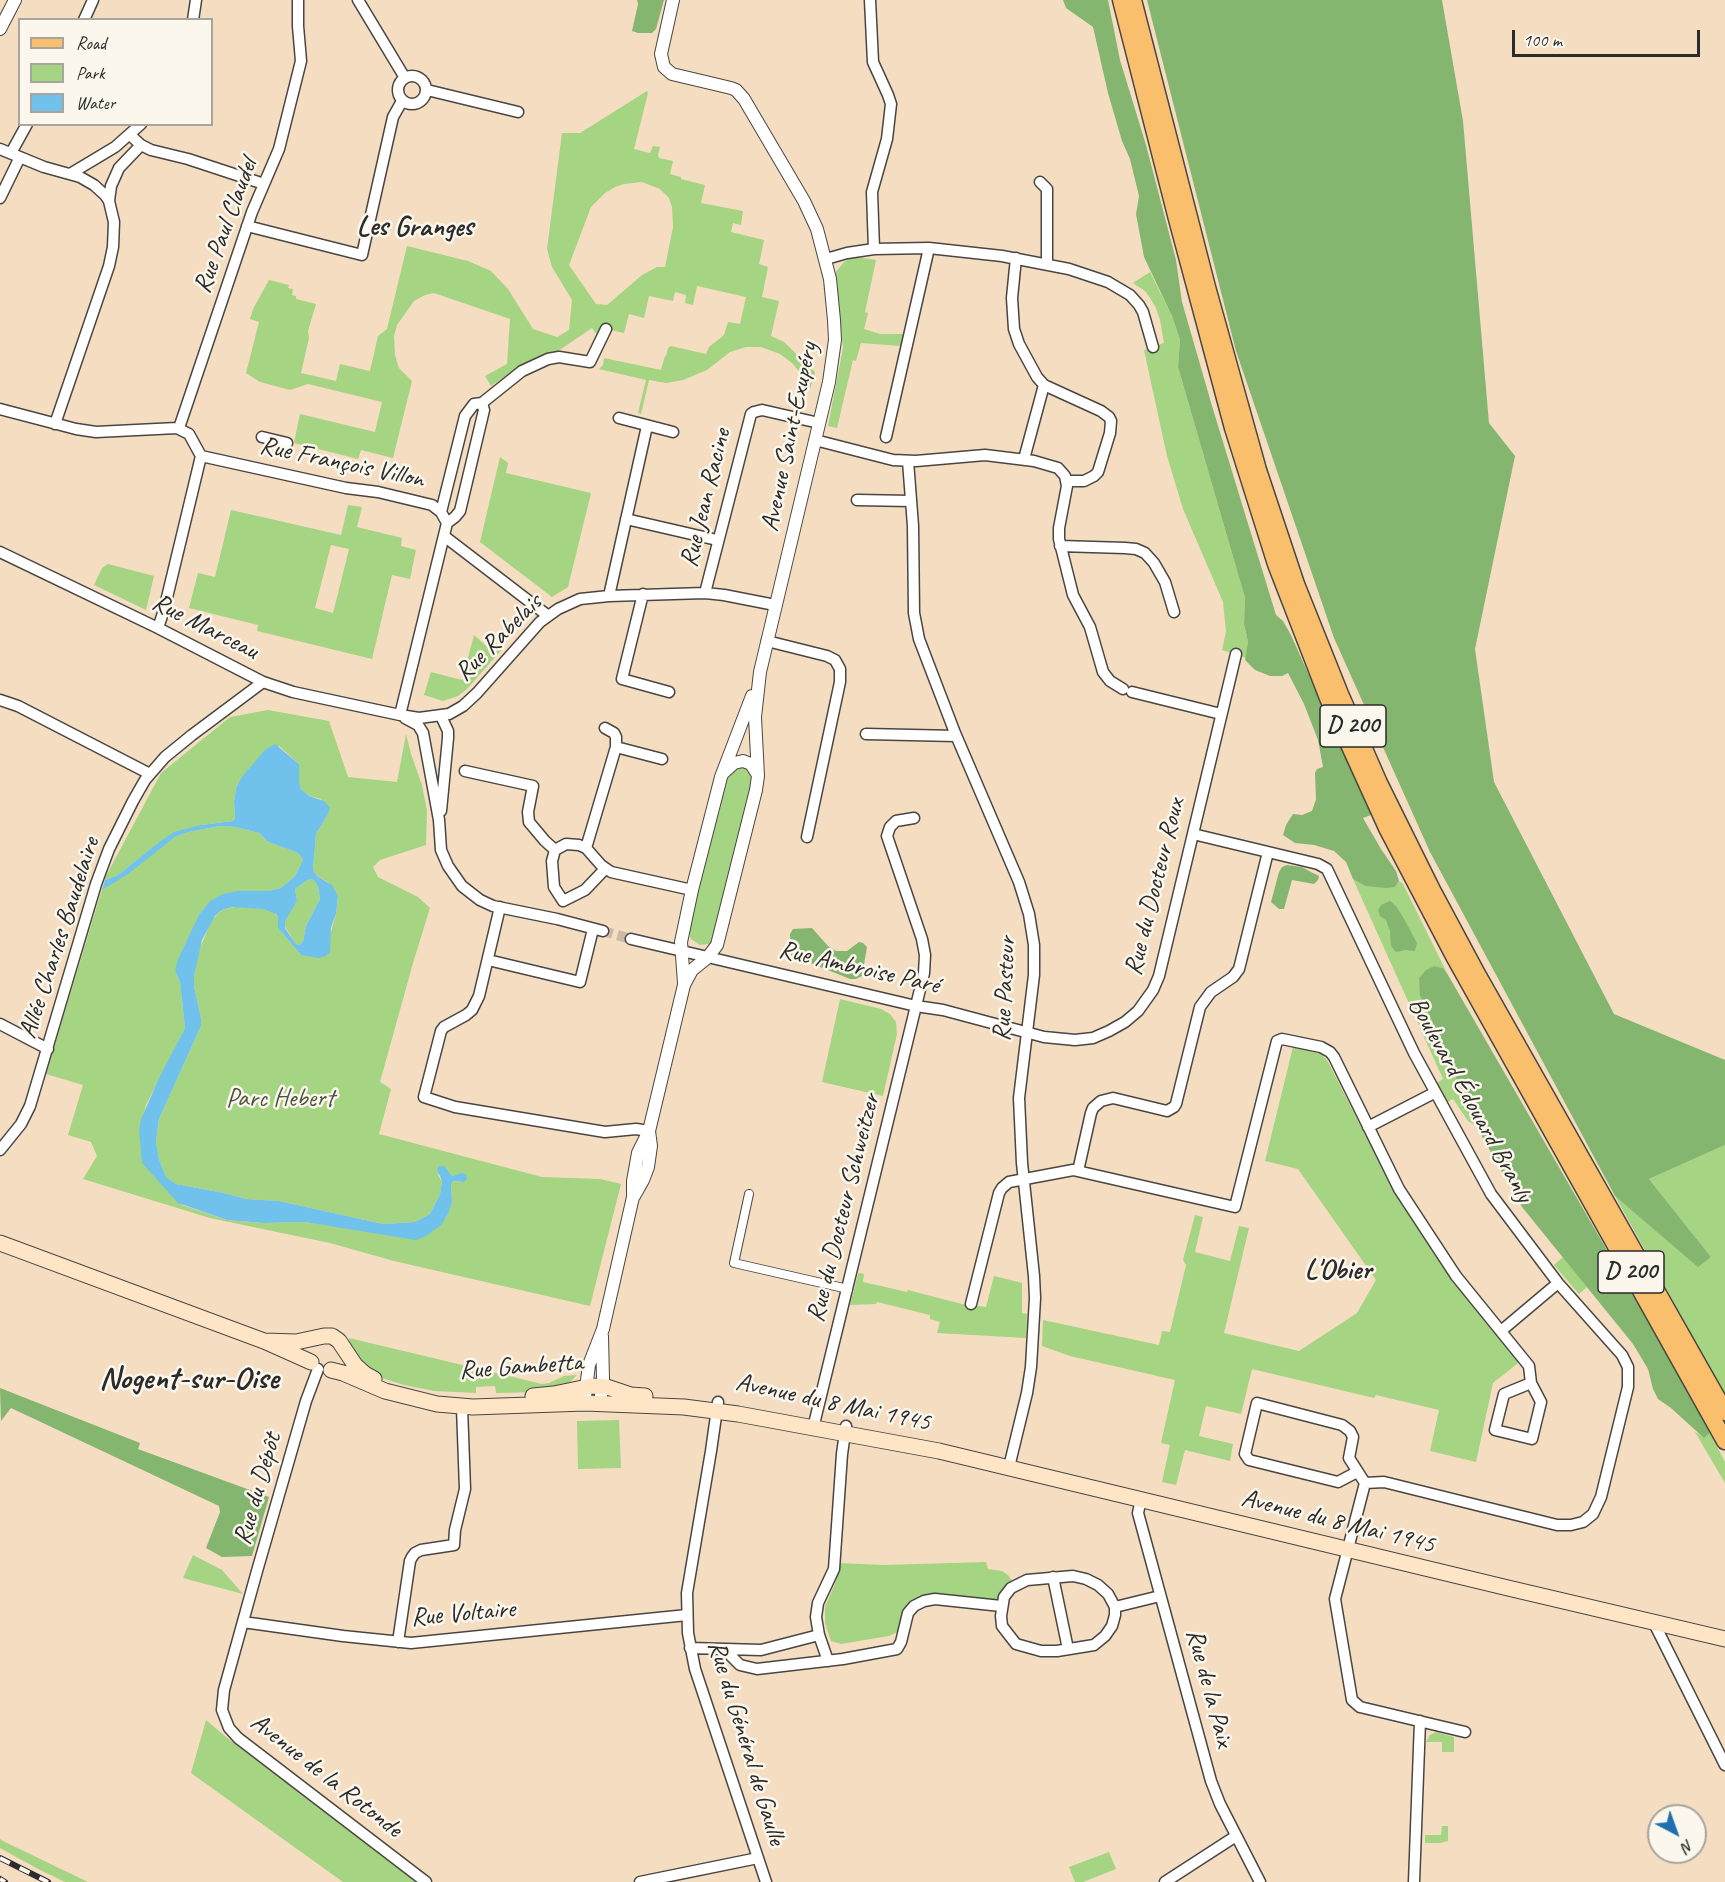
<!DOCTYPE html>
<meta charset="utf-8">
<style>
body{margin:0}
#map{position:relative;width:1725px;height:1882px;overflow:hidden;background:#f5ddc2;font-family:Caveat,sans-serif}
canvas{display:block}
.legend{position:absolute;left:18px;top:18px;width:195px;height:108px;box-sizing:border-box;background:#fbf7ec;border:2px solid #a8a59f;margin:0;padding:8px 10px;list-style:none;font-size:18px;color:#2b2b2b}
.legend li{display:flex;align-items:center;gap:12px;height:30px}
.legend b{width:30px;border:2px solid #a8a59f}
.north{position:absolute;left:1647px;top:1804px;width:60px;height:60px;box-sizing:border-box;background:#fbf7ec;border:2px solid #a8a59f;border-radius:50%;rotate:139deg;font-size:16px;font-weight:700;line-height:24px;text-align:center;color:#2b2b2b}
.north::after{content:'';display:block;margin:auto;width:21px;height:27px;background:#1f6fb2;clip-path:polygon(50% 0,100% 100%,50% 72%,0 100%)}
.scale{position:absolute;left:1512px;top:30px;width:188px;height:27px;box-sizing:border-box;border:3px solid #2b2b2b;border-top:0;padding-left:8px;font-size:18px;line-height:21px;white-space:nowrap;color:#2b2b2b;-webkit-text-stroke:4px #fbf7ec;paint-order:stroke}
</style>
<div id="map">
<canvas width="1725" height="1882"></canvas>
<ul class="legend">
<li><b style="height:8px;background:#f9bf6d"></b>Road</li>
<li><b style="height:16px;background:#a5d482"></b>Park</li>
<li><b style="height:16px;background:#70c2ec"></b>Water</li>
</ul>
<div class="north">N</div>
<div class="scale">100 m</div>
</div>
<script>
const g = document.querySelector('canvas').getContext('2d');
g.lineJoin = 'round';
function paint(path, color) {
  g.fillStyle = color;
  g.fill(path, 'evenodd');
}
function shape(rows) {
  const path = new Path2D();
  for (const r of rows) {
    if (r.length === 3) {
      path.moveTo(r[0] + r[2], r[1]);
      path.arc(r[0], r[1], r[2], 0, 2 * Math.PI);
      continue;
    }
    path.moveTo(r[0], r[1]);
    for (let i = 2; i < r.length; i += 2) path.lineTo(r[i], r[i + 1]);
  }
  return path;
}
function trace(path, color, width, dash) {
  g.strokeStyle = color;
  g.lineWidth = width;
  g.lineCap = dash ? 'butt' : 'round';
  g.setLineDash(dash || []);
  g.stroke(path);
}
function write(font, color, halo, rows, align = 'center') {
  g.font = font + ' Caveat,sans-serif';
  g.lineWidth = 5;
  g.setLineDash([]);
  g.textBaseline = 'middle';
  g.strokeStyle = halo;
  g.fillStyle = color;
  for (const [text, x, y, turn = 0] of rows) {
    g.save();
    g.translate(x, y);
    g.rotate((+turn || 0) * Math.PI / 180);
    g.textAlign = isNaN(turn) ? turn : align;
    if (halo) g.strokeText(text, 0, 0);
    g.fillText(text, 0, 0);
    g.restore();
  }
}
const green = shape([
 [647,91,648,93,634,149,650,153,653,146,660,147,658,155,659,158,673,161,670,174,681,177,681,179,705,185,701,203,743,211,741,225,733,223,731,232,764,240,759,264,768,267,762,297,779,301,771,336,784,342,815,372,810,389,800,387,802,375,792,363,780,354,761,347,746,347,730,352,707,370,683,380,666,383,649,380,641,414,638,413,646,380,599,369,603,365,604,358,661,370,665,356,666,356,668,348,671,346,706,354,709,347,724,335,728,322,740,324,746,297,697,286,693,305,685,303,686,295,675,292,673,301,649,296,644,318,629,314,624,333,602,328,598,336,592,328,558,351,523,364,491,386,485,376,507,364,510,319,434,293,425,295,414,301,397,325,394,336,395,355,399,368,412,381,393,458,361,450,358,459,294,443,300,414,375,432,382,402,308,384,290,390,260,382,246,373,259,322,250,319,253,309,269,280,289,285,288,288,293,289,292,295,296,296,296,299,316,304,308,331,309,338,301,373,336,381,340,364,370,371,378,336,387,329,407,246,468,261,491,271,508,289,533,329,557,337,569,330,572,300,552,267,547,249,562,133,580,133],
 [642,182,660,189,669,198,672,207,673,227,665,267,657,267,642,275,607,305,596,304,569,265,591,207,605,193,615,187,624,184],
 [858,257,876,260,865,312,868,313,864,329,880,334,904,334,901,346,861,343,856,361,853,360,837,428,828,426,843,348,835,273,844,262,851,258],
 [1150,272,1172,316,1180,340,1178,367,1245,598,1244,624,1248,642,1246,658,1222,650,1226,632,1223,602,1183,509,1167,456,1144,350,1164,343,1160,320,1156,308,1150,298,1145,291,1133,283],
 [500,457,508,463,506,473,591,493,568,587,552,597,480,542],
 [348,505,362,507,357,527,402,538,401,546,416,550,410,579,392,575,372,659,257,631,258,625,189,608,198,573,215,577,231,510,341,535],
 [331,545,349,549,333,613,315,608],
 [108,564,154,576,146,610,94,585,102,568],
 [474,635,492,651,501,642,505,646,467,689,458,696,443,701,424,695,431,672,462,680],
 [268,710,329,721,348,777,397,782,406,734,411,754,422,785,427,811,426,845,380,860,373,867,378,877,418,897,430,908,413,963,380,1082,391,1089,379,1134,542,1177,600,1179,621,1184,590,1306,394,1261,330,1243,210,1218,83,1179,97,1156,91,1142,68,1135,83,1085,46,1074,106,876,161,773,230,717],
 [279,746,299,764,299,782,301,789,309,796,321,799,327,816,316,834,313,870,317,876,328,882,338,896,336,914,331,932,301,955,278,928,278,918,274,912,263,909,239,906,222,910,212,920,199,950,194,976,194,986,201,1018,201,1026,159,1119,156,1142,159,1159,166,1177,176,1184,224,1193,246,1199,279,1201,383,1224,415,1222,430,1214,440,1194,442,1181,438,1175,442,1166,452,1176,461,1173,461,1182,453,1181,451,1185,452,1202,446,1218,376,1232,305,1222,264,1223,227,1220,182,1205,139,1130,146,1105,185,1028,180,982,175,971,186,942,237,891,268,891,281,888,295,876,303,860,300,855,296,852,268,842,259,833,236,827,220,826,188,832,175,837,102,889,105,880,118,875,158,843,201,825,233,821,235,818,234,802,236,788,241,778],
 [741,766,750,771,754,778,713,941,709,944,700,945,691,939,688,930,726,778,732,770],
 [309,879,314,880,318,887,320,899,306,926,303,941,300,945,296,944,284,925,286,917,297,901,295,889],
 [1353,879,1365,886,1395,887,1399,881,1403,884,1448,975,1443,968,1434,966,1426,970,1420,996,1432,1021,1440,1044,1458,1082,1476,1126,1468,1121,1453,1099,1446,1103,1435,1084,1443,1079],
 [840,999,881,1009,890,1014,896,1022,897,1034,883,1096,822,1082],
 [1293,1047,1319,1053,1327,1060,1393,1189,1461,1291,1518,1359,1518,1363,1493,1383,1476,1462,1430,1451,1439,1410,1376,1395,1374,1398,1252,1369,1241,1414,1206,1406,1199,1436,1233,1444,1230,1461,1185,1450,1176,1485,1162,1482,1170,1445,1161,1443,1175,1380,1070,1356,1042,1346,1043,1320,1159,1345,1162,1331,1170,1332,1186,1265,1183,1260,1195,1215,1203,1217,1195,1252,1230,1261,1239,1226,1249,1228,1224,1333,1299,1351,1357,1313,1376,1280,1298,1169,1265,1161],
 [1725,1145,1725,1395,1615,1196,1698,1266,1711,1257,1649,1179],
 [1563,1257,1587,1287,1579,1294,1554,1265],
 [860,1273,864,1274,863,1282,907,1292,908,1290,962,1304,986,1307,994,1276,1022,1283,1022,1313,1027,1314,1026,1338,937,1333,940,1322,930,1319,930,1315,877,1302,876,1304,850,1305,858,1274],
 [349,1338,542,1384,549,1383,564,1376,577,1375,566,1386,542,1392,496,1393,495,1386,476,1387,476,1393,434,1391,404,1385,375,1376,357,1362,349,1342],
 [619,1420,621,1468,578,1469,577,1421],
 [1695,1432,1704,1437,1710,1433,1725,1462,1725,1483],
 [193,1555,222,1570,243,1594,183,1578],
 [986,1562,988,1569,1002,1571,1008,1575,1015,1585,1001,1606,918,1603,904,1629,889,1636,841,1644,831,1641,825,1623,825,1607,836,1581,840,1563,883,1565],
 [206,1720,226,1737,417,1882,343,1882,191,1773],
 [1436,1732,1454,1737,1454,1752,1442,1752,1442,1742,1426,1742,1430,1735],
 [1442,1826,1448,1826,1448,1841,1440,1843,1425,1843,1425,1835,1441,1835],
 [0,1839,5,1842,88,1882,65,1882,38,1869,0,1848],
 [1109,1852,1116,1869,1083,1882,1075,1882,1069,1867]
]);
const forest = shape([
 [637,0,664,0,656,29,652,33,638,33,632,31,638,4],
 [1063,0,1108,0,1120,60,1146,145,1176,260,1182,302,1212,406,1276,615,1283,621,1291,635,1371,815,1363,818,1381,849,1396,871,1399,881,1395,887,1387,888,1365,886,1353,879,1346,862,1334,851,1314,845,1295,843,1283,835,1286,825,1293,814,1302,815,1312,811,1316,799,1315,773,1317,769,1323,767,1318,740,1304,704,1288,673,1282,676,1270,676,1255,670,1245,660,1248,642,1244,624,1245,598,1178,367,1180,340,1172,316,1144,257,1136,214,1139,196,1130,159,1122,141,1108,93,1093,27,1066,8],
 [1147,0,1442,0,1463,121,1489,423,1515,456,1475,649,1494,782,1614,1014,1725,1060,1725,1145,1649,1179,1711,1257,1698,1267,1615,1196,1430,852,1334,638,1236,351],
 [1287,865,1302,867,1309,871,1319,876,1318,880,1314,884,1292,880,1284,909,1279,909,1271,902,1279,872,1282,867],
 [1390,901,1396,906,1403,917,1417,943,1415,951,1406,950,1396,952,1391,946,1390,931,1386,920,1380,916,1378,910,1381,905],
 [812,928,828,946,836,951,847,951,859,942,863,943,867,947,862,976,856,979,850,979,791,955,790,934,793,929],
 [1434,966,1443,968,1448,975,1671,1361,1710,1433,1704,1438,1671,1408,1658,1399,1653,1389,1648,1369,1633,1344,1522,1207,1476,1126,1458,1082,1440,1044,1432,1021,1420,996,1419,978,1426,970],
 [0,1388,140,1443,138,1449,269,1497,252,1556,222,1557,206,1548,220,1512,219,1506,11,1408,1,1421]
]);
const water = shape([
 [275,744,299,764,299,782,301,789,309,796,324,801,330,808,327,816,316,834,313,870,317,876,332,885,338,896,336,914,331,928,330,952,326,956,319,958,301,955,278,928,278,918,276,914,263,909,233,907,222,910,215,916,202,940,194,976,194,986,201,1018,201,1026,159,1119,156,1142,159,1159,166,1177,176,1184,224,1193,246,1199,279,1201,383,1224,415,1222,430,1214,440,1194,442,1181,437,1169,439,1166,444,1166,452,1176,461,1173,466,1174,467,1179,464,1182,453,1181,451,1185,452,1202,448,1214,441,1225,426,1236,416,1240,305,1222,264,1223,227,1220,178,1203,142,1163,139,1130,141,1119,160,1076,185,1028,180,982,175,971,178,959,199,915,210,901,223,894,237,891,268,891,281,888,295,876,303,860,300,855,296,852,268,842,259,833,236,827,220,826,188,832,175,837,128,874,102,890,105,880,118,875,158,843,174,832,201,825,233,821,235,818,234,802,236,788,241,778,265,750],
 [309,879,314,880,318,887,320,899,306,926,303,941,300,945,296,944,285,928,285,921,297,901,295,889]
]);
const minorTunnel = shape([
 [603,931,631,939]
]);
const pedestrian = shape([
 [749,1194,734,1263,848,1289]
]);
const minor = shape([
 [358,0,405,78],
 [870,0,873,62,888,95,891,104,887,139,872,192,874,249],
 [84,20,93,0],
 [193,20,196,0],
 [412,90,14],
 [427,90,518,112],
 [130,135,141,145,151,150,188,159,264,184],
 [0,149,44,167,80,177,94,185,105,195,109,201,114,222,113,247,109,266,55,424],
 [11,153,27,124],
 [70,174,115,147,141,124],
 [1040,182,1047,189,1047,264],
 [0,198,20,157],
 [109,201,111,186,119,168,141,145],
 [247,226,362,255,393,117,402,101],
 [1016,258,1012,298,1014,329,1019,344,1037,377,1044,385,1024,459],
 [826,259,847,253,874,249,929,248,1002,256,1069,269,1108,282,1130,295,1139,305,1143,312,1153,347],
 [1044,385,1101,411,1109,417,1111,421,1110,433,1098,472,1094,476,1084,481,1067,481],
 [482,403,522,371,548,359,559,357,590,362,606,329],
 [0,409,76,429,96,432,177,428,189,434,201,456],
 [619,418,673,432],
 [179,428,252,212,279,149,301,61,298,26,298,0],
 [262,437,287,443],
 [886,437,929,248],
 [815,440,893,460,916,461,985,455,1034,461,1058,468,1065,476,1067,486,1059,528,1059,539,1073,595,1090,627,1103,672,1110,681,1123,689],
 [201,456,346,488,378,492,432,505,441,512,447,523,400,715],
 [908,461,913,526,914,613,919,639,955,733,1019,882,1029,914,1034,945,1034,975,1019,1098,1022,1163,1034,1276,1035,1298,1031,1367,1027,1393,1009,1467],
 [857,500,911,501],
 [441,512,465,416,474,404,482,403,484,410,460,511,455,517,447,523],
 [626,519,717,540],
 [444,536,547,615],
 [1060,546,1125,548,1136,549,1145,553,1154,563,1165,582,1174,612],
 [0,552,158,628,263,682,293,692,400,715,419,718,449,714,463,706,477,693,540,622,558,609,580,599,609,596,705,593,724,595,775,605],
 [705,593,751,414,754,412,762,410,819,423],
 [643,594,622,679,669,692],
 [609,596,647,426],
 [158,628,164,610,201,456],
 [767,641,827,656,835,660,840,669,840,682,807,837],
 [1132,692,1221,714],
 [0,700,18,706,150,774],
 [441,716,448,731,448,738,441,811],
 [405,718,418,725,423,733,439,820,441,850,448,866,462,886,480,900,493,906,557,919,603,931],
 [605,728,614,733,616,737,616,747,662,759],
 [866,734,956,736],
 [465,771,533,786,528,812,529,822,545,841,555,850],
 [1193,834,1318,864,1327,869,1414,1053,1491,1194,1558,1283,1622,1355,1628,1367,1628,1387,1601,1497,1593,1514,1583,1522,1571,1525,1557,1525,1384,1482,1365,1483],
 [586,848,616,747],
 [563,901,554,887,552,861,555,850,566,844,579,845,586,848,601,865,611,872,692,890],
 [563,901,585,890,605,869],
 [500,907,479,996,472,1010,466,1015,444,1027,441,1031,424,1097,455,1107,605,1132,636,1129,649,1131],
 [631,939,916,1006,943,1010,1044,1037,1075,1040,1093,1038,1109,1031,1125,1022,1138,1011,1153,990,1159,976,1236,654],
 [488,960,580,982,593,929],
 [0,1024,48,1049],
 [1368,1127,1434,1093],
 [0,1150,21,1124,30,1106,96,884,109,849,133,801,145,780,165,757,192,735,263,682],
 [1078,1171,1091,1113,1093,1108,1101,1101,1113,1098,1167,1111,1174,1107,1176,1104,1200,1007,1211,992,1233,977,1239,969,1268,852],
 [971,1304,999,1193,1002,1188,1009,1182,1073,1170,1235,1207,1277,1041,1282,1039,1321,1047,1330,1052,1334,1057,1399,1189,1456,1276,1529,1366,1531,1383,1504,1394,1495,1430,1532,1439,1541,1402,1531,1383],
 [1501,1331,1558,1283],
 [318,1369,306,1401,257,1571,224,1690,222,1710,229,1728,238,1738,426,1882],
 [718,1402,711,1451,687,1593,688,1633,695,1669,766,1882],
 [815,1420,924,973,925,955,922,939,887,836,890,827,896,821,914,818],
 [1357,1472,1338,1482,1249,1460,1245,1454,1257,1403,1342,1425,1350,1431,1353,1437,1349,1458,1365,1483],
 [1365,1483,1335,1599,1352,1700,1360,1707,1465,1732],
 [1141,1499,1138,1513,1211,1781,1220,1804,1260,1882],
 [1073,1576,1086,1579,1098,1585,1108,1594,1115,1607,1115,1615,1112,1626,1105,1636,1094,1645,1057,1651,1041,1651,1016,1644,1002,1626,1001,1616,1004,1597,1011,1588,1027,1580,1073,1576],
 [1053,1577,1068,1649],
 [1115,1607,1160,1596],
 [243,1622,343,1636,411,1643,687,1615],
 [1654,1623,1725,1765],
 [398,1642,410,1561,412,1557,415,1553,421,1550,454,1545,455,1530,465,1489,462,1407],
 [690,1648,761,1650,819,1635],
 [725,1650,740,1665,757,1669,843,1659,897,1649,901,1642,908,1613,914,1606,924,1601,935,1599,1001,1606],
 [828,1661,819,1635,816,1617,818,1603,834,1569,842,1454,846,1426],
 [640,1882,758,1858],
 [1165,1882,1236,1836],
 [1414,1882,1420,1721]
]);
const tertiary = shape([
 [0,29,15,0],
 [723,773,734,763,743,761,751,764,758,775],
 [684,983,681,942,692,890,721,777,752,696],
 [634,1196,643,1180,648,1167,651,1146,649,1131],
 [585,1396,589,1365,603,1329,633,1197,633,1181,638,1153,649,1131,684,985,692,970,708,957,717,945,756,790,758,776,755,717,760,672,829,382,835,340,834,320,830,279,817,229,804,201,744,99,736,90,731,88,672,74,664,67,661,54,673,0],
 [600,1404,603,1379,602,1336]
]);
const secondary = shape([
 [0,1243,264,1341,311,1362],
 [264,1341,296,1342,324,1336,332,1336,339,1341,355,1365,365,1374,374,1379],
 [331,1370,343,1373,385,1391,437,1404,473,1407,585,1403,684,1407,738,1414,939,1451,1508,1588,1725,1639],
 [533,1396,554,1394,592,1386,607,1387,631,1395,645,1396]
]);
const primary = shape([
 [1121,0,1177,219,1233,428,1276,564,1328,698,1387,828,1454,956,1725,1441],
 [1133,0,1207,287,1258,470,1296,584,1340,694,1379,783,1432,890,1477,974,1725,1412]
]);
const rail = shape([
 [0,1858,48,1882],
 [0,1879,5,1882]
]);
const shields = [
 [1353,726,66],
 [1631,1272,66]
];
const shieldNames = [
 ["D 200",1353,726],
 ["D 200",1631,1272]
];
const streetNames = [
 ["Rue Paul Claudel",226,226,-70],
 ["Avenue Saint-Exupéry",790,437,-78],
 ["Rue François Villon",342,463,12],
 ["Rue Jean Racine",706,498,-76],
 ["Rue Marceau",205,627,27],
 ["Rue Rabelais",499,638,-45],
 ["Rue du Docteur Roux",1155,887,-76],
 ["Allée Charles Baudelaire",60,938,-72],
 ["Rue Ambroise Paré",859,968,13],
 ["Rue Pasteur",1005,989,-87],
 ["Boulevard Édouard Branly",1470,1100,61],
 ["Rue du Docteur Schweitzer",844,1208,-76],
 ["Rue Gambetta",521,1367,-4],
 ["Avenue du 8 Mai 1945",833,1403,12],
 ["Rue du Dépôt",258,1489,-74],
 ["Avenue du 8 Mai 1945",1338,1522,14],
 ["Rue Voltaire",463,1614,-5],
 ["Rue de la Paix",1209,1688,75],
 ["Rue du Général de Gaulle",746,1743,73],
 ["Avenue de la Rotonde",326,1776,38]
];
const parkNames = [
 ["Parc Hebert",280,1099]
];
const quarterNames = [
 ["Les Granges",415,228],
 ["L'Obier",1338,1271]
];
const districtNames = [
 ["Nogent-sur-Oise",189,1380]
];
paint(green, '#a5d482');
paint(forest, '#84b670');
paint(water, '#70c2ec');
trace(minorTunnel, '#cdb9a4', 10, [10, 5]);
trace(pedestrian, '#494642', 10);
trace(minor, '#494642', 13);
trace(tertiary, '#494642', 14);
trace(secondary, '#494642', 17);
trace(primary, '#494642', 19);
trace(pedestrian, '#fff', 8);
trace(minor, '#fff', 10);
trace(tertiary, '#fff', 12);
trace(secondary, '#fde5c5', 15);
trace(primary, '#f9bf6d', 16);
trace(rail, '#2b2b2b', 6);
trace(rail, '#fbf7ec', 4, [11]);
for (const [x, y, w] of shields) {
  const box = new Path2D();
  box.roundRect(x - w / 2, y - 21, w, 42, 4.5);
  g.fillStyle = '#fbf7ec';
  g.fill(box);
  trace(box, '#2b2b2b', 1.5);
}
write('bold 24px', '#2b2b2b', null, shieldNames);
write('26px', '#2b2b2b', '#fbf7ec', streetNames);
write('26px', '#4a5541', '#fbf7ec', parkNames);
write('bold 28px', '#2b2b2b', '#fbf7ec', quarterNames);
write('bold 32px', '#2b2b2b', '#fbf7ec', districtNames);
</script>
